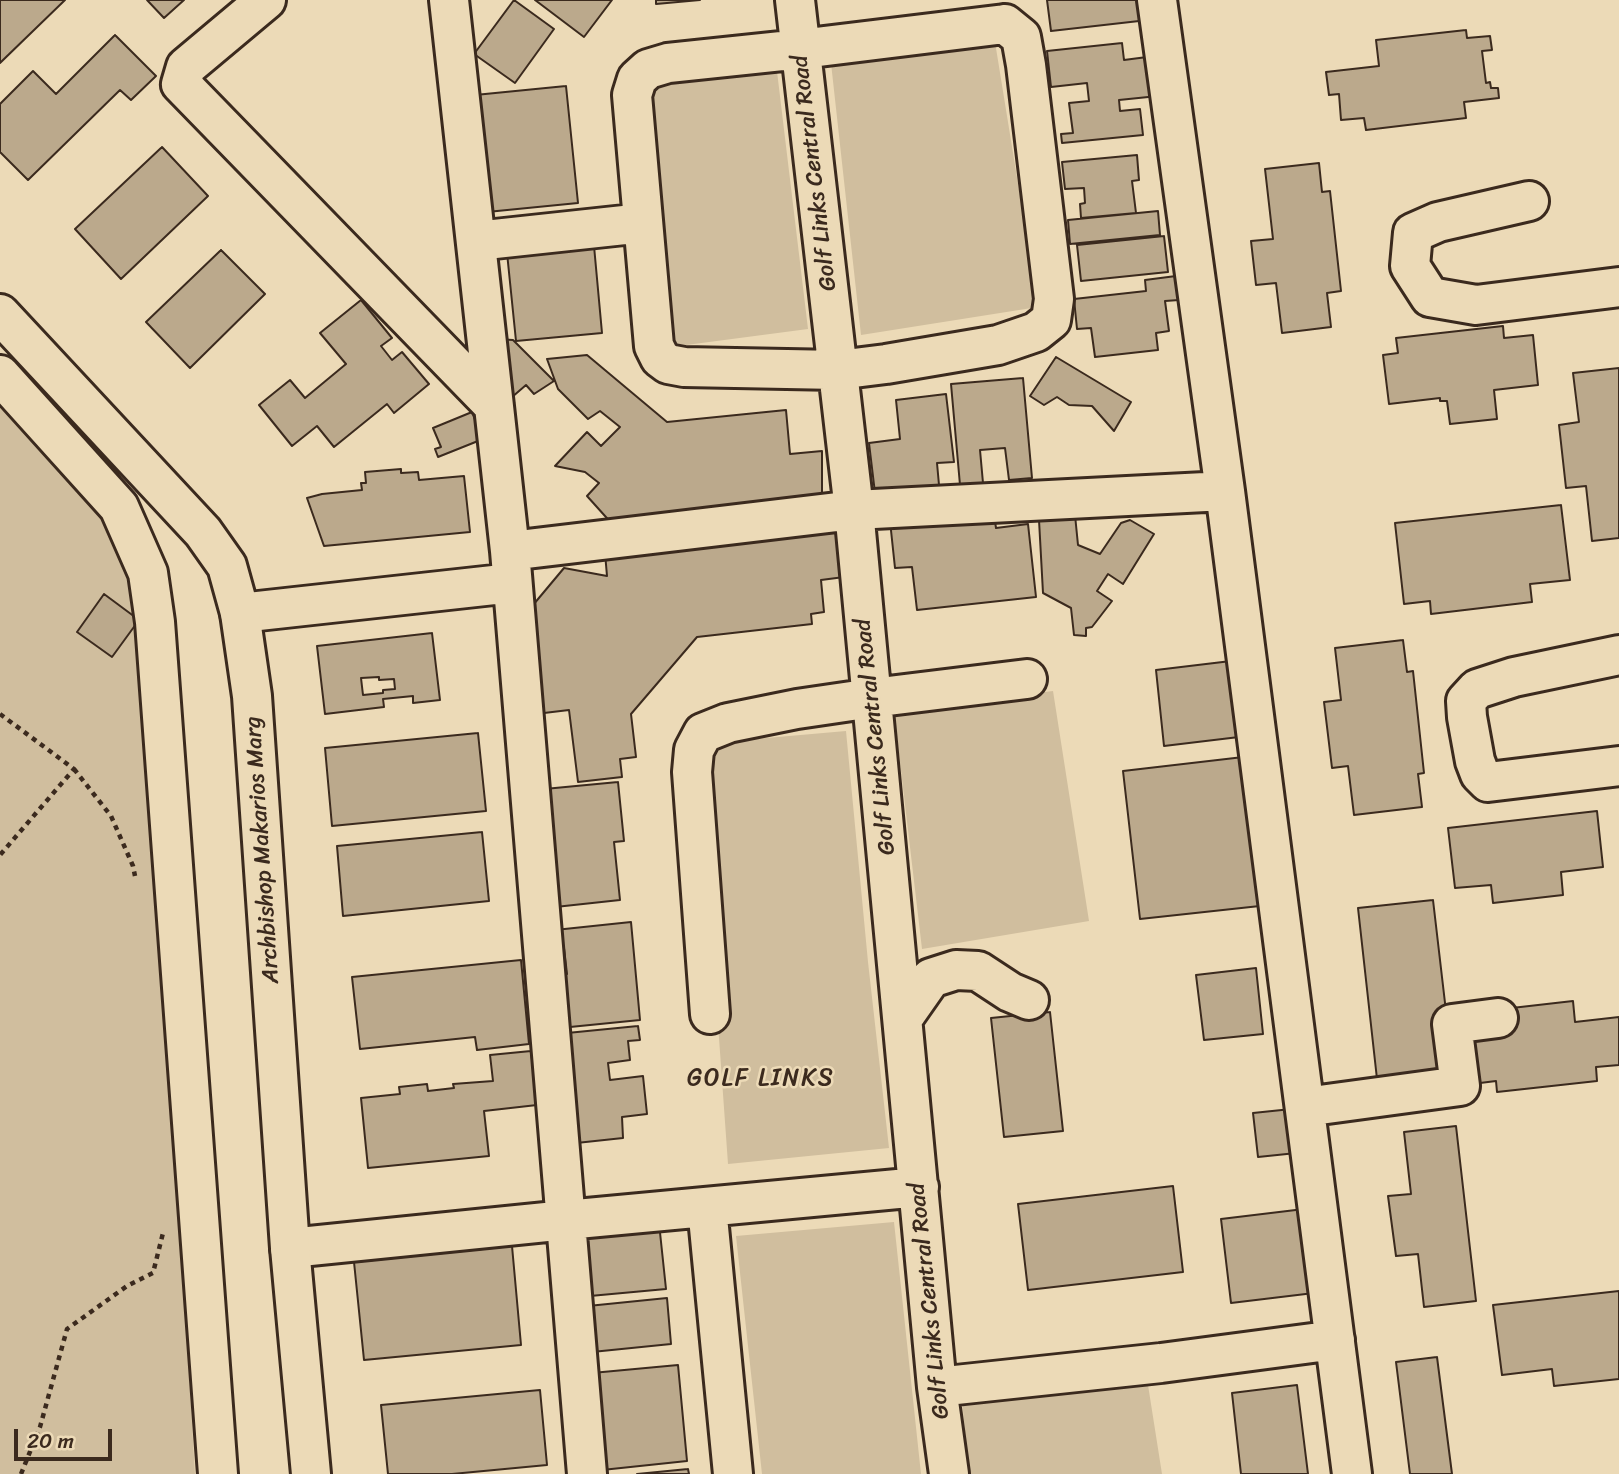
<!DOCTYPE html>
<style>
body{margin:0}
#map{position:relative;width:1619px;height:1474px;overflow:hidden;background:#ecdab7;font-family:Sriracha,sans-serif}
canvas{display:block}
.scale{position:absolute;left:14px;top:1429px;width:98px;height:32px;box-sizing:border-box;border:4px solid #3b2a1e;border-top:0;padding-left:9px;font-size:21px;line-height:24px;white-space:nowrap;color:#3b2a1e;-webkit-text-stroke:5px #ecdab7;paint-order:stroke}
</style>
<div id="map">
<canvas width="1619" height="1474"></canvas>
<div class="scale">20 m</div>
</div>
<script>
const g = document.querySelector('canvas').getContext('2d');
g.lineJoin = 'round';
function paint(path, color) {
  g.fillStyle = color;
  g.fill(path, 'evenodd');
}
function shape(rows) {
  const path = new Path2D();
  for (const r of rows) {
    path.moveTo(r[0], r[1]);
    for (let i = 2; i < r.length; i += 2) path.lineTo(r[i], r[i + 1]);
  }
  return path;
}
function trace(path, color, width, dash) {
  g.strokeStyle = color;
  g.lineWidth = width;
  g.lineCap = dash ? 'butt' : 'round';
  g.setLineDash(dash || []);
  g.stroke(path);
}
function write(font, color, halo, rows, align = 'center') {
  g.font = font + ' Sriracha,sans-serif';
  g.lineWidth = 5;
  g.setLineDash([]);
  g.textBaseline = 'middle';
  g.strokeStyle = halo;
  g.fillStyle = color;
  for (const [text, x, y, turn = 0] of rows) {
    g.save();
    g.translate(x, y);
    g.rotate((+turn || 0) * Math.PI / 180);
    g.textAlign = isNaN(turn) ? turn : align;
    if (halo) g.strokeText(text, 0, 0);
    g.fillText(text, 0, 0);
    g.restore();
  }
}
const green = shape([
 [995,42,1038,307,861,335,831,63],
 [776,63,808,329,671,347,642,86],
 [0,402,94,505,119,554,140,602,145,631,195,1474,0,1474],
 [1053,691,1089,921,922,949,894,711],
 [846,731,868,962,889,1148,728,1164,698,744],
 [894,1222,921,1474,762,1474,736,1236],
 [1148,1385,1162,1474,969,1474,962,1400]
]);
const building = shape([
 [0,0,65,0,0,63,0,0],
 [147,0,184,0,164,18,147,0],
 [514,0,554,29,515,83,474,54,514,0],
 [535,0,612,0,584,37,535,0],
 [656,0,700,0,656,4,656,0],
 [1047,0,1146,0,1148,20,1051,31,1047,0],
 [1466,30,1467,38,1490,36,1492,50,1482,51,1486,83,1490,82,1491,88,1498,88,1499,98,1464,102,1466,118,1366,130,1364,118,1341,120,1339,94,1329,95,1326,72,1379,66,1376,40,1466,30],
 [115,35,156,76,131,100,120,90,28,180,0,152,0,104,33,71,56,94,115,35],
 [1122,43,1124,60,1147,57,1158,96,1119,100,1120,111,1140,109,1143,135,1062,143,1061,134,1073,133,1069,103,1089,101,1087,83,1051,87,1047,51,1122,43],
 [566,86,578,203,487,212,475,95,566,86],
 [162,147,208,196,121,279,75,229,162,147],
 [1137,155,1139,180,1132,181,1136,213,1081,218,1080,204,1085,203,1084,188,1065,189,1062,162,1137,155],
 [1319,163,1322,192,1330,191,1341,291,1327,293,1331,327,1282,333,1276,283,1256,285,1251,241,1273,239,1265,169,1319,163],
 [1158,211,1160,235,1070,244,1068,220,1158,211],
 [593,235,602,333,516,341,506,243,593,235],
 [1164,236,1168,272,1081,281,1077,245,1164,236],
 [221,250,265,294,190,368,146,322,221,250],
 [1176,276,1179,300,1165,301,1169,331,1156,333,1158,350,1095,357,1091,328,1077,329,1074,299,1146,291,1145,280,1176,276],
 [361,300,392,338,381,346,392,360,402,352,429,384,394,413,387,404,334,447,317,426,292,446,259,405,290,380,305,398,346,364,320,333,361,300],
 [1503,326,1504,338,1533,335,1538,385,1494,390,1497,419,1450,424,1447,401,1440,401,1440,398,1389,404,1383,355,1398,353,1396,338,1503,326],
 [495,339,513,340,554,381,534,394,526,385,504,404,495,339],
 [587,355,667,422,786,410,790,454,822,451,822,503,614,526,587,496,599,483,585,472,555,466,587,432,601,446,620,427,600,411,588,419,558,389,547,359,587,355],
 [1056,357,1131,402,1114,431,1092,406,1069,405,1057,397,1044,405,1030,396,1056,357],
 [1619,368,1619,538,1592,541,1586,486,1566,488,1559,425,1579,422,1573,373,1619,368],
 [1023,378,1032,478,1009,480,1005,448,980,450,983,483,960,485,951,384,1023,378],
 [946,394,954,462,937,463,939,485,875,493,869,443,900,439,896,400,946,394],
 [472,412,483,439,438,457,435,449,441,447,433,428,472,412],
 [401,469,401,473,418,472,419,480,464,476,470,532,324,546,307,498,322,494,362,490,361,483,366,483,365,472,401,469],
 [1561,505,1570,580,1530,584,1532,602,1431,614,1430,601,1404,604,1395,523,1561,505],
 [993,509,996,528,1028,524,1036,597,917,610,912,567,895,568,890,521,993,509],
 [1075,515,1078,545,1100,554,1121,523,1130,520,1154,534,1123,584,1108,574,1097,591,1112,601,1092,627,1086,628,1086,636,1074,635,1071,608,1043,593,1039,520,1075,515],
 [847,527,852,576,821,580,824,612,811,614,812,624,697,637,631,714,636,757,620,759,622,777,578,782,569,710,544,713,534,627,523,617,564,568,607,576,605,553,847,527],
 [104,594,139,620,112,657,77,632,104,594],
 [432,633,440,700,413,703,413,696,383,699,384,707,325,714,317,646,432,633],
 [379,677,379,680,394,679,395,689,383,690,383,693,363,695,361,678,379,677],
 [1403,640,1407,672,1413,671,1424,773,1418,774,1422,807,1354,815,1348,766,1332,768,1324,702,1341,700,1335,648,1403,640],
 [1231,661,1239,737,1164,746,1156,670,1231,661],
 [478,733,486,811,332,826,325,748,478,733],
 [1252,756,1269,905,1140,919,1123,771,1252,756],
 [618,782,624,841,614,842,620,900,546,908,534,790,618,782],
 [1597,811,1603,867,1561,872,1563,895,1493,903,1491,885,1455,888,1448,828,1597,811],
 [482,832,489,901,343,916,337,846,482,832],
 [1433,900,1454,1080,1378,1088,1358,908,1433,900],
 [631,922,640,1020,560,1028,550,976,567,974,564,948,557,949,555,930,631,922],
 [521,960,529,1044,477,1050,475,1037,360,1049,352,977,521,960],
 [1256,968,1263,1034,1204,1040,1196,975,1256,968],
 [1573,1001,1575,1022,1619,1017,1619,1065,1596,1067,1597,1081,1497,1092,1496,1081,1464,1085,1458,1036,1503,1009,1573,1001],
 [1050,1012,1063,1131,1004,1137,991,1018,1050,1012],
 [638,1026,640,1040,628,1041,630,1060,608,1063,610,1080,643,1076,647,1114,622,1117,623,1138,567,1144,557,1034,638,1026],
 [531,1051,537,1105,484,1111,489,1156,368,1168,361,1098,400,1094,399,1087,427,1084,428,1091,454,1088,453,1084,493,1081,490,1055,531,1051],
 [1301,1108,1306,1152,1258,1157,1253,1113,1301,1108],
 [1456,1126,1476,1301,1424,1307,1418,1254,1396,1256,1388,1196,1411,1194,1404,1132,1456,1126],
 [1173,1186,1183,1272,1028,1290,1018,1204,1173,1186],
 [1304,1209,1314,1293,1231,1303,1221,1219,1304,1209],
 [659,1223,666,1289,590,1296,584,1230,659,1223],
 [512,1246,521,1345,364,1360,354,1262,512,1246],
 [1619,1291,1619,1379,1554,1386,1552,1369,1502,1375,1493,1305,1619,1291],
 [667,1298,671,1344,592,1352,588,1306,667,1298],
 [1437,1357,1452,1474,1410,1474,1396,1362,1437,1357],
 [678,1365,687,1461,602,1470,592,1373,678,1365],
 [1297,1385,1308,1474,1241,1474,1232,1393,1297,1385],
 [540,1390,547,1465,452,1474,388,1474,381,1405,540,1390],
 [688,1469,689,1474,637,1474,688,1469]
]);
const path = shape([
 [0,714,74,769,0,855],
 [74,769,111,816,133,866,135,876],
 [21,1474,40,1427,67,1329,127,1286,153,1273,163,1233]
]);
const street = shape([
 [266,0,186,67,181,84,494,406],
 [449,0,510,551,587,1474],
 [795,0,854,510,937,1387,949,1474],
 [1157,0,1225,491,1352,1474],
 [1005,24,1021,37,1026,65,1054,299,1051,320,1036,332,998,345,886,364,838,370,684,367,668,364,660,358,654,346,632,95,637,79,648,69,668,63,801,49,1005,24],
 [1529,201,1438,222,1413,233,1410,266,1430,297,1476,305,1619,287],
 [476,241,643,223],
 [510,551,854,510,1225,491],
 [240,613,512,583],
 [1619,655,1514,677,1477,689,1466,701,1467,717,1475,761,1480,774,1488,782,1619,766],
 [710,1014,692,772,694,750,703,733,728,723,797,709,872,698,1027,679],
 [903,1018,931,978,956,970,978,971,1010,992,1029,1000],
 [1305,1107,1460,1086,1452,1024,1498,1018],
 [707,1207,733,1474],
 [290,1248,566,1220,919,1187],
 [937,1387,1161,1363,1335,1340]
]);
const secondary = shape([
 [0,314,203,532,227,566,240,613,252,696,290,1248,311,1474],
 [0,375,119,507,148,573,155,622,218,1474]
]);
const streetNames = [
 ["Golf Links Central Road",815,173,-97],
 ["Golf Links Central Road",876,737,-96],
 ["Archbishop Makarios Marg",263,850,-94],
 ["Golf Links Central Road",930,1301,-96]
];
const neighbourhoodNames = [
 ["GOLF LINKS",761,1079]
];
paint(green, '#d0be9e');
paint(building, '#bba98c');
trace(building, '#3b2a1e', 2);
trace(street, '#3b2a1e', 44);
trace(secondary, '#3b2a1e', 44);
trace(path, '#3b2a1e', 4.5, [5, 5]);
trace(street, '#ecdab7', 38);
trace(secondary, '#ecdab7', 38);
write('23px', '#3b2a1e', '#ecdab7', streetNames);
g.letterSpacing = '2px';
write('24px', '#3b2a1e', '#ecdab7', neighbourhoodNames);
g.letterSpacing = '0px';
</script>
